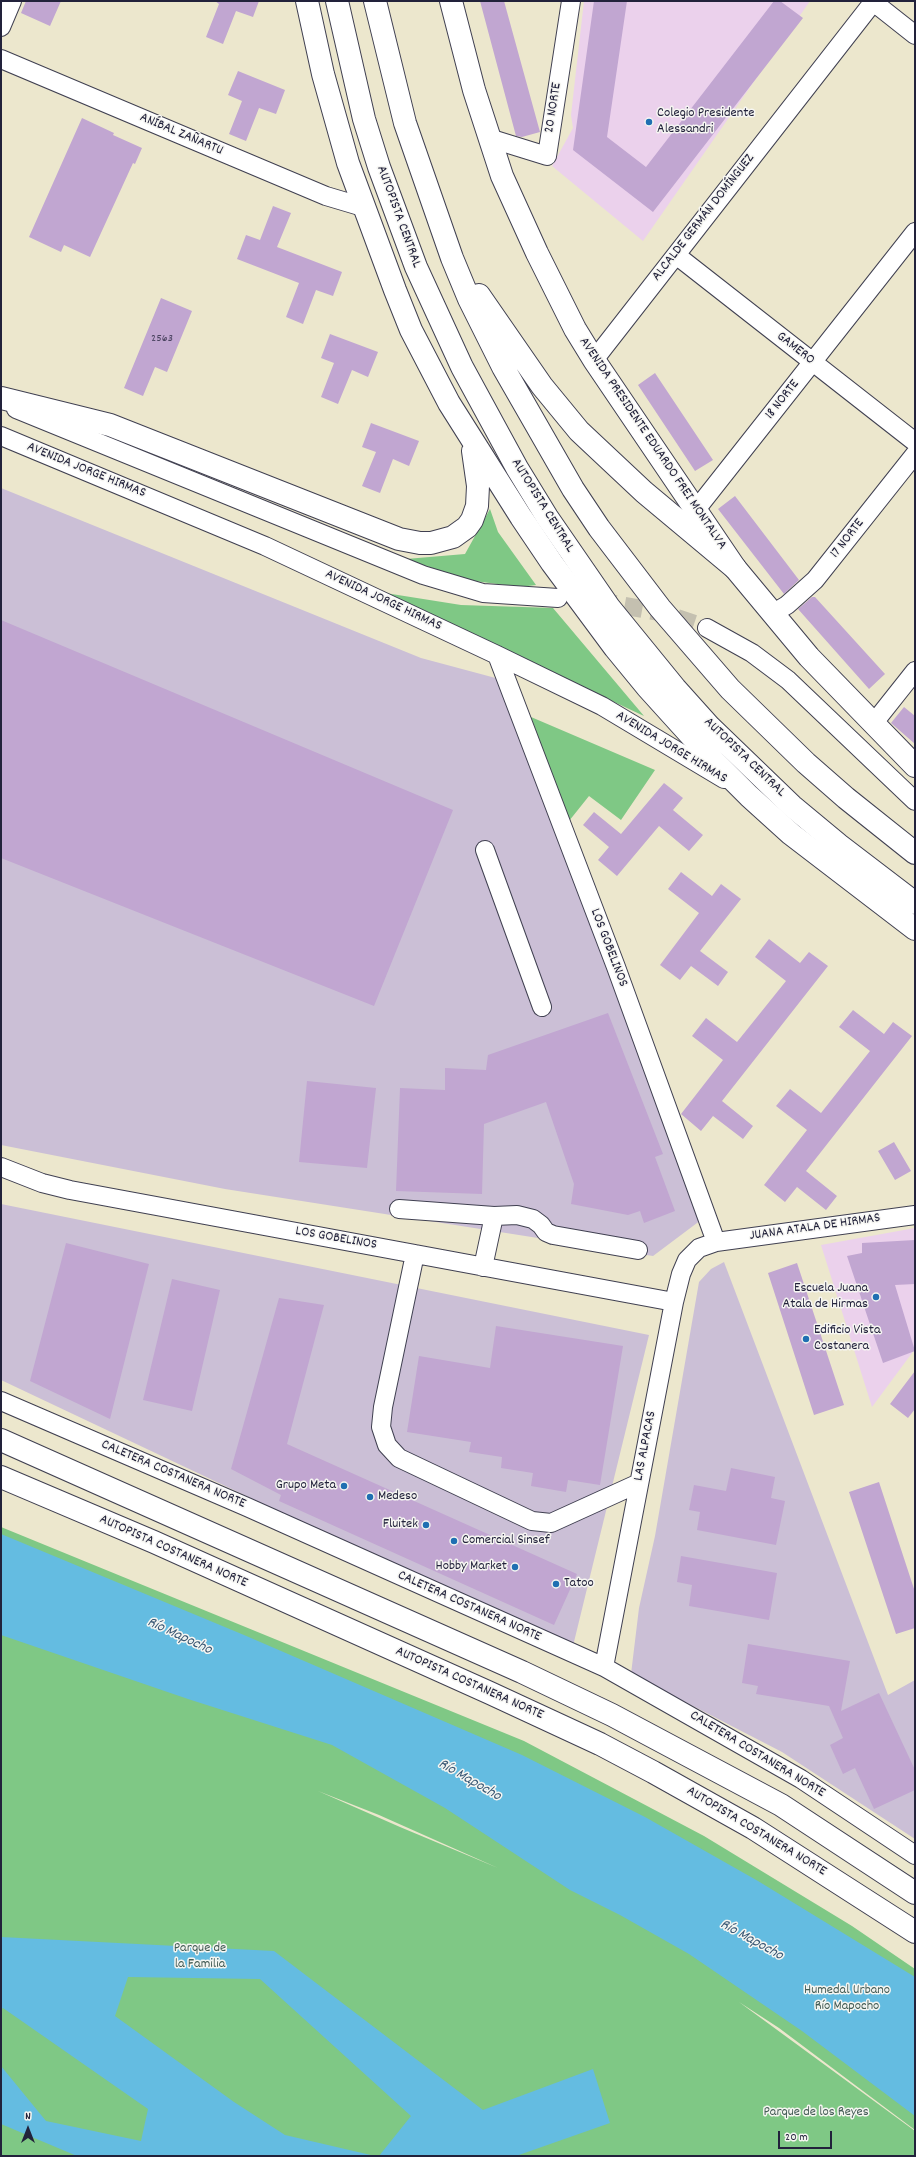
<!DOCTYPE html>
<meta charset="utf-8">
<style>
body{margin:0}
#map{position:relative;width:916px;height:2157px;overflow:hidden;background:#ece7cd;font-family:Dekko,sans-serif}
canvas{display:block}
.frame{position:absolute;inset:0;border:2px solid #22223b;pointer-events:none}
.north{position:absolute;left:8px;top:2109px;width:40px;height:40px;-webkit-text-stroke:3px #f6f6f2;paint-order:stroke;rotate:0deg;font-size:11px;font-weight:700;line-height:16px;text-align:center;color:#22223b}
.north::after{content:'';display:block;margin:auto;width:14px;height:18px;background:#22223b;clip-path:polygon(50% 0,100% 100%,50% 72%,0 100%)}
.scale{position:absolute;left:778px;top:2131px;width:54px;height:18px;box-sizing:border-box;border:2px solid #22223b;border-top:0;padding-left:5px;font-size:12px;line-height:14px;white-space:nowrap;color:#22223b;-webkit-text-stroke:3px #f6f6f2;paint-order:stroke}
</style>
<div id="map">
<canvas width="916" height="2157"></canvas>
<div class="frame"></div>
<div class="north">N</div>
<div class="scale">20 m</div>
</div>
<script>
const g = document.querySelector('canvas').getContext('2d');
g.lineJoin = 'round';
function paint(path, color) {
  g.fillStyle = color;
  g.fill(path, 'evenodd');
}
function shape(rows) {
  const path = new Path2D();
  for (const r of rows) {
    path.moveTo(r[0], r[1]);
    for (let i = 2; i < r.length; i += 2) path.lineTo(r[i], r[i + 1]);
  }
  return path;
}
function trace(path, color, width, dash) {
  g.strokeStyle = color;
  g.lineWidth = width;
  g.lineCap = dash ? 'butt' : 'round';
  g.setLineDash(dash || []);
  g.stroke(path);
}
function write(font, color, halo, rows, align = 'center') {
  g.font = font + ' Dekko,sans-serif';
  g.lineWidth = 3;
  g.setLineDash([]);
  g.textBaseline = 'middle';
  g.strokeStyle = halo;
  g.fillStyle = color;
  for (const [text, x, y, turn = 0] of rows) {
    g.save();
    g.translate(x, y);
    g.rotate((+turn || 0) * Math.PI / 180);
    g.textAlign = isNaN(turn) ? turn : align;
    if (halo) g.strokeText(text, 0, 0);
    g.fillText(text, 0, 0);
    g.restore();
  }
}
const built = shape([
 [584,1,810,1,643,241,552,166,573,128,571,115],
 [915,1228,915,1349,872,1407,821,1245]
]);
const industrial = shape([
 [1,488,421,658,503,680,701,1220,653,1256,225,1189,1,1145],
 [1,1204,649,1335,572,1650,1,1380],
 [724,1262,888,1695,915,1680,915,1839,782,1752,631,1674,639,1608,655,1536,699,1282,711,1269]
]);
const green = shape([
 [490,509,498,532,536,585,520,587,467,580,406,559,465,554],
 [379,592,461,605,553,608,644,716],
 [531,717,655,770,621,820,589,796,569,821],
 [1,1527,524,1741,704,1836,852,1926,915,1969,915,2130,779,2028,739,2002,915,2131,915,2156,1,2156],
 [318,1791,379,1815,498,1868,400,1827]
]);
const water = shape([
 [1,1534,244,1635,522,1755,645,1817,758,1881,915,1977,915,2116,802,2031,689,1954,620,1915,570,1890,445,1808,332,1745,188,1699,1,1635],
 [1,1937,274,1951,483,2110,593,2069,610,2123,516,2156,379,2156,411,2116,260,1979,128,1977,115,2016,234,2102,285,2135,375,2156,77,2156,1,2124,1,2066,46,2121,141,2141,148,2109,3,2008,1,2009]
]);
const building = shape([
 [26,1,61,1,50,26,21,13],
 [215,1,259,1,253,17,236,11,223,44,206,37,219,4],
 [480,1,504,1,540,132,522,137,516,136],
 [594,1,627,1,607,137,646,167,774,1,780,1,803,18,653,212,573,150],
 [238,71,285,90,276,114,259,108,246,141,229,134,242,101,228,95],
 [82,118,114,133,113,135,142,148,135,164,133,163,90,257,64,245,61,252,29,237],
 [273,206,291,213,277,247,342,272,333,296,316,290,303,324,286,317,299,283,237,259,246,235,260,240],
 [161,298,192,311,167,372,155,367,143,396,124,388],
 [330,334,378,352,368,377,352,370,338,404,321,397,334,363,321,358],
 [655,373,713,460,695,471,638,385],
 [371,423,419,441,409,466,393,459,380,493,362,486,376,452,362,447],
 [735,496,799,580,784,594,718,509],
 [812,597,815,597,885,674,869,689,798,609],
 [1,620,453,810,374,1006,1,858],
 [904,707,915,716,915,744,891,723],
 [664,783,683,798,673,810,703,835,689,851,659,826,617,876,598,860,609,847,583,825,594,812,621,834],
 [681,872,712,896,721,884,741,899,700,951,728,972,718,986,691,966,680,980,660,965,699,913,668,889],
 [769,939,800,963,809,952,828,966,722,1101,753,1126,743,1139,713,1116,701,1131,681,1114,723,1060,692,1036,706,1018,737,1042,786,981,755,957],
 [853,1010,884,1034,893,1022,912,1036,806,1171,837,1196,826,1210,797,1187,785,1202,764,1185,807,1130,776,1106,790,1089,821,1113,870,1051,839,1027],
 [608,1013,663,1154,655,1157,675,1211,644,1223,640,1211,628,1215,571,1204,574,1184,546,1102,484,1124,482,1194,396,1191,400,1088,445,1090,445,1068,486,1070,488,1055],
 [307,1081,376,1088,367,1168,299,1162],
 [894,1142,911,1171,895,1180,878,1151],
 [915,1240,915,1284,895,1285,915,1351,883,1363,847,1256,862,1253,862,1243],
 [66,1243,149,1264,110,1419,30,1381],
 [797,1263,844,1405,814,1415,768,1273],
 [172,1279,220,1290,192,1411,143,1400],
 [279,1298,324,1305,287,1444,577,1574,554,1625,279,1501,281,1495,231,1469],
 [496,1326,623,1346,600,1485,568,1480,566,1492,531,1486,533,1473,501,1468,502,1457,469,1452,471,1442,407,1432,419,1356,490,1368],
 [915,1371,915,1409,908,1418,890,1404],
 [731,1468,775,1477,771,1498,785,1501,776,1545,697,1530,700,1512,689,1510,694,1485,726,1491],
 [879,1482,915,1592,915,1628,896,1634,849,1492],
 [681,1556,777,1573,769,1620,689,1606,692,1585,677,1582],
 [748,1644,850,1661,841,1711,879,1693,915,1770,915,1790,874,1809,855,1768,843,1774,830,1745,843,1738,829,1706,756,1694,758,1686,742,1683]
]);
const minorTunnel = shape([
 [598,601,659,612,707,628]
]);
const minor = shape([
 [872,1,915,35],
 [1,27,12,1],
 [1,59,326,196,363,207],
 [489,138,547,156,571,1],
 [676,255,915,442],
 [594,360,874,1],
 [16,409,423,575,483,593,558,598],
 [1,436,265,546,497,655,602,706,724,779],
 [695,511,915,232],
 [772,614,787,605,815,580,915,454],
 [707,628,752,653,788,680,915,801],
 [497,655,616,967,716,1242],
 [873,724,915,671],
 [485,850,542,1007],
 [1,1167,42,1183,70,1190,674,1302],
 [399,1209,494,1216,517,1215,533,1219,541,1225,546,1232,553,1235,638,1250],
 [415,1254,383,1407,381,1427,387,1445,399,1458,532,1521,551,1523,639,1483],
 [483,1267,494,1216],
 [1,1401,247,1507,604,1667,801,1779,915,1855],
 [604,1667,674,1302,681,1274,687,1260,699,1248,716,1242,915,1215]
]);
const major = shape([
 [307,1,323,74,348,163,395,290,411,330,449,403,521,517,552,563,615,648,647,687,714,761,749,796,791,834,915,929],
 [451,1,474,90,502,176,537,253,575,329,594,360,735,568,809,657,915,766],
 [1,398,110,425,399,539,420,543,431,543,453,537,467,527,472,520,477,506,478,486,473,451]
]);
const highway = shape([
 [337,1,364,119,379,167,416,267,462,367,517,468,547,517,609,607,675,688,710,727,792,806,839,845,915,903],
 [375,1,405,123,452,258,469,299,503,367,573,489,599,528,660,608,730,689,806,763,846,798,915,853],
 [479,295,542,386,579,431,644,492,735,568],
 [1,1440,522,1672,612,1715,781,1805,915,1893],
 [1,1477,154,1542,490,1693,600,1744,653,1772,753,1828,915,1932]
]);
const markers = [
 [649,122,4,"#1f6fb2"],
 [876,1297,4,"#1f6fb2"],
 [806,1339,4,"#1f6fb2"],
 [344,1486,4,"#1f6fb2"],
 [370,1497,4,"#1f6fb2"],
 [426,1525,4,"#1f6fb2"],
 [454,1541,4,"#1f6fb2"],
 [515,1567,4,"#1f6fb2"],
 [556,1584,4,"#1f6fb2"]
];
const numberNames = [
 ["2563",162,339]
];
const streetNames = [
 ["20 NORTE",554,108,-81],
 ["ANÍBAL ZAÑARTU",181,135,23],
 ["AUTOPISTA CENTRAL",398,217,70],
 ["ALCALDE GERMÁN DOMÍNGUEZ",704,218,-52],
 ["GAMERO",795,349,38],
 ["18 NORTE",783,400,-52],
 ["AVENIDA PRESIDENTE EDUARDO FREI MONTALVA",652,444,56],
 ["AVENIDA JORGE HIRMAS",86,471,22],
 ["AUTOPISTA CENTRAL",542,506,58],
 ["17 NORTE",848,539,-52],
 ["AVENIDA JORGE HIRMAS",383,601,25],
 ["AVENIDA JORGE HIRMAS",671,748,31],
 ["AUTOPISTA CENTRAL",744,758,44],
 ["LOS GOBELINOS",608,948,69],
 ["JUANA ATALA DE HIRMAS",815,1228,-8],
 ["LOS GOBELINOS",336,1239,10],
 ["LAS ALPACAS",646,1446,-79],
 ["CALETERA COSTANERA NORTE",173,1475,23],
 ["AUTOPISTA COSTANERA NORTE",173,1552,24],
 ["CALETERA COSTANERA NORTE",469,1607,24],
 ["AUTOPISTA COSTANERA NORTE",469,1684,24],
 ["CALETERA COSTANERA NORTE",757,1755,31],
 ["AUTOPISTA COSTANERA NORTE",756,1832,31]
];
const poiNames = [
 ["Colegio Presidente",657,114],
 ["Alessandri",657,130],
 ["Escuela Juana",868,1289,"right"],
 ["Atala de Hirmas",868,1305,"right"],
 ["Edificio Vista",814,1331],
 ["Costanera",814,1347],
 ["Grupo Meta",336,1486,"right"],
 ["Medeso",378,1497],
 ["Fluitek",418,1525,"right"],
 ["Comercial Sinsef",462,1541],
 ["Hobby Market",507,1567,"right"],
 ["Tatoo",564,1584]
];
const parkNames = [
 ["Parque de",200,1949],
 ["la Familia",200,1965],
 ["Humedal Urbano",847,1991],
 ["Río Mapocho",847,2007],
 ["Parque de los Reyes",816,2113]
];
const waterNames = [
 ["Río Mapocho",179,1637,25],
 ["Río Mapocho",469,1781,30],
 ["Río Mapocho",751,1941,29]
];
paint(built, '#ebd1ec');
paint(industrial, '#cbbfd6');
paint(green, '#7fc885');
paint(water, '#64bce1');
paint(building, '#c1a6d1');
trace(minorTunnel, '#c4c0b0', 18, [18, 9]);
trace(minor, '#404051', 20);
trace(major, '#404051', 24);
trace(highway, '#404051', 24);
trace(minor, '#fff', 18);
trace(major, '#fff', 22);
trace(highway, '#fff', 22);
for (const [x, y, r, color] of markers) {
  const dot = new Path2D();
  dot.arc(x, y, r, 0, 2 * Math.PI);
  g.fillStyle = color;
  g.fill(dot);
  trace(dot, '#f6f6f2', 1.5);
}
write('12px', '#4a4360', null, numberNames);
write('14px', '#22223b', '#f6f6f2', streetNames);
write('14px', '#22223b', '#f6f6f2', poiNames, 'left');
write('14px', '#435c55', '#f6f6f2', parkNames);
write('italic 15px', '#395875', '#f6f6f2', waterNames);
</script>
